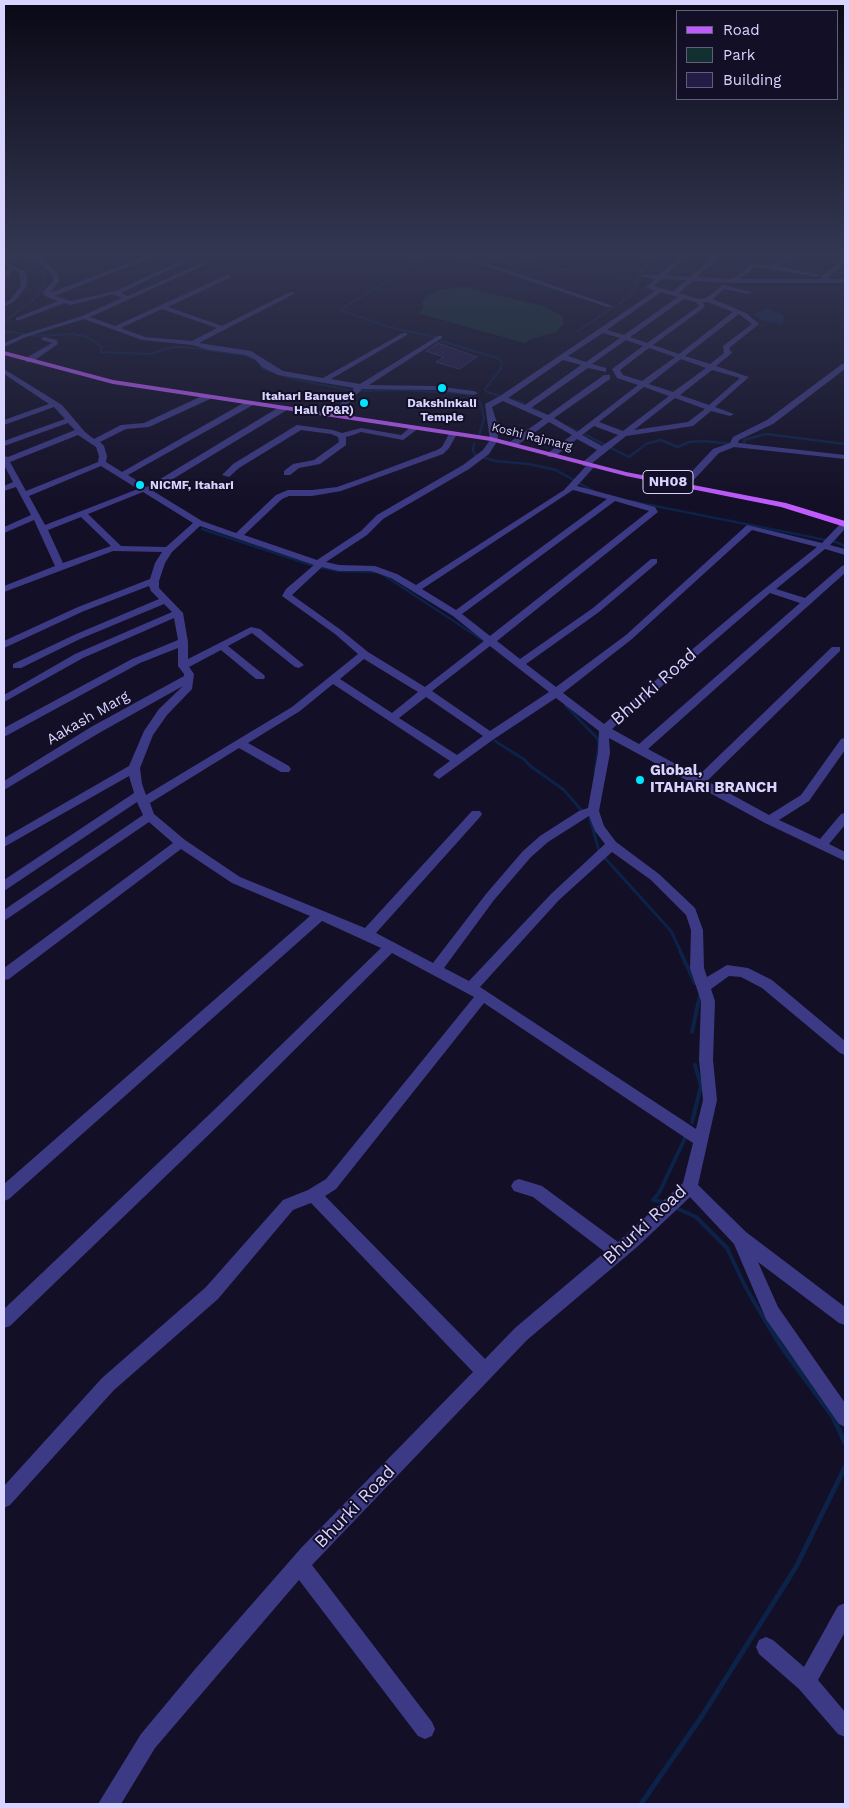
<!DOCTYPE html>
<style>
body{margin:0}
#map{position:relative;width:849px;height:1808px;overflow:hidden;background:#130f26;font-family:"Work Sans",sans-serif}
canvas{display:block}
.frame{position:absolute;inset:0;border:5px solid #d9d4ff;pointer-events:none}
.legend{position:absolute;left:676px;top:10px;width:162px;height:90px;box-sizing:border-box;background:#130f26;border:1px solid #625e7d;margin:0;padding:6px 9px;list-style:none;font-size:15px;color:#d9d4ff}
.legend li{display:flex;align-items:center;gap:10px;height:25px}
.legend b{width:25px;border:1px solid #625e7d}
</style>
<div id="map">
<canvas width="849" height="1808"></canvas>
<div class="frame"></div>
<ul class="legend">
<li><b style="height:6px;background:#c25bff"></b>Road</li>
<li><b style="height:14px;background:#12302f"></b>Park</li>
<li><b style="height:14px;background:#241b47"></b>Building</li>
</ul>
</div>
<script>
const g = document.querySelector('canvas').getContext('2d');
g.lineJoin = 'round';
function paint(path, color) {
  g.fillStyle = color;
  g.fill(path, 'evenodd');
}
function shape(rows) {
  const path = new Path2D();
  for (const r of rows) {
    path.moveTo(r[0], r[1]);
    for (let i = 2; i < r.length; i += 2) path.lineTo(r[i], r[i + 1]);
  }
  return path;
}
function trace(path, color, width, dash) {
  g.strokeStyle = color;
  g.lineWidth = width;
  g.lineCap = dash ? 'butt' : 'round';
  g.setLineDash(dash || []);
  g.stroke(path);
}
function write(font, color, halo, rows, align = 'center') {
  g.font = font + ' "Work Sans",sans-serif';
  g.lineWidth = 4;
  g.setLineDash([]);
  g.textBaseline = 'middle';
  g.strokeStyle = halo;
  g.fillStyle = color;
  for (const [text, x, y, turn = 0] of rows) {
    g.save();
    g.translate(x, y);
    g.rotate((+turn || 0) * Math.PI / 180);
    g.textAlign = isNaN(turn) ? turn : align;
    if (halo) g.strokeText(text, 0, 0);
    g.fillText(text, 0, 0);
    g.restore();
  }
}
const green = shape([
 [465,287,543,306,560,315,563,319,563,324,557,332,531,339,524,343,418,313,423,309,422,301,430,294,444,289]
]);
const water = shape([
 [767,309,781,314,784,318,783,322,781,324,760,320,754,314]
]);
const streamFar4 = shape([
 [425,255,403,272,340,310,389,327,438,338],
 [442,255,454,257],
 [454,255,612,308],
 [462,255,467,258,516,263,523,259,545,255],
 [516,263,629,278,636,284,636,288,629,297,578,331],
 [4,322,33,300,43,287,45,274,25,255],
 [4,331,37,336,74,334,87,337,102,347,100,352,150,354,173,347,186,347,244,355,255,359,263,369,274,372],
 [441,341,500,359,502,364,500,370,485,389,487,392,520,402,546,415],
 [282,375,297,380,355,391,403,390,465,394,480,402,484,418,480,433],
 [567,426,580,433]
]);
const streamFar3 = shape([
 [578,431,629,457,646,444,661,440,678,447,689,442,703,441,733,444],
 [479,436,480,431],
 [474,444,473,450,475,455,496,461,529,464,556,470,595,492],
 [742,444,745,444,744,440,766,434,845,444],
 [630,501,836,542,845,546],
 [202,529,314,566],
 [319,567,338,571,376,572],
 [382,574,484,641]
]);
const streamFar2 = shape([
 [566,706,598,739,599,745,595,772],
 [495,741,525,760,529,765,564,790,583,812],
 [590,819,599,851],
 [604,857,671,931,681,952]
]);
const streamFar1 = shape([
 [680,951,695,983],
 [692,1032,700,995],
 [692,1122,701,1086,695,1065],
 [667,1203,653,1200,659,1193,686,1136],
 [674,1207,696,1217,727,1248,746,1288,769,1327]
]);
const stream = shape([
 [769,1326,781,1346,833,1417,845,1443],
 [641,1804,702,1716,796,1567,845,1467]
]);
const canal = shape([
 [652,255,658,255,643,274,638,285,634,285,637,274,652,255]
]);
const building = shape([
 [438,343,477,357,459,369,436,362,444,357,426,351,438,343]
]);
const minor = shape([
 [16,255,26,255,8,261,14,267,24,270,27,275,27,286,14,302,4,307,4,303,10,300,21,286,19,272,13,270,4,280,4,274,9,268,4,263,4,258,16,255],
 [31,255,38,255,52,267,58,275,59,281,50,293,149,255,157,255,55,296,71,301,116,291,182,260,187,261,121,293,128,296,202,263,207,264,90,317,115,326,229,274,231,275,231,277,168,307,222,326,290,292,294,292,294,294,199,343,251,351,283,371,323,378,403,333,407,333,407,335,331,379,360,384,438,336,442,336,442,338,369,385,434,386,474,391,478,393,474,395,434,390,362,389,335,417,331,415,354,388,278,375,262,367,256,360,246,355,209,350,192,345,142,340,84,319,26,337,4,347,4,343,22,335,82,316,122,298,113,294,71,305,65,303,20,320,16,320,16,318,58,301,47,297,42,293,53,281,52,275,31,255],
 [162,309,217,328,192,341,145,337,121,328,162,309],
 [454,255,463,255,613,306,608,307,454,255],
 [682,255,689,255,666,275,690,277,715,255,722,255,697,277,732,279,752,264,772,265,782,258,801,255,786,260,778,266,819,275,819,277,755,267,740,279,820,279,822,276,845,257,845,262,827,279,845,279,845,283,733,283,693,281,679,293,698,299,706,298,723,285,751,292,748,294,724,289,713,299,746,313,759,324,729,348,732,353,716,366,749,377,715,407,734,414,730,416,711,411,693,426,626,436,591,464,595,466,577,486,655,507,658,512,497,641,520,659,593,608,651,559,657,559,657,563,599,612,526,664,556,687,626,635,747,525,822,543,842,522,845,521,845,529,830,545,845,549,845,555,825,549,776,589,805,598,842,566,845,565,845,573,648,749,698,776,832,647,840,647,840,651,707,781,769,815,801,795,841,739,845,738,845,750,809,801,779,820,820,839,841,814,845,813,845,825,829,844,845,852,845,861,765,823,609,738,610,753,599,811,604,826,616,842,659,874,695,908,703,930,704,968,707,977,727,965,748,968,772,980,845,1041,845,1055,840,1053,762,988,741,977,729,976,711,989,715,1001,713,1060,717,1100,698,1185,746,1232,845,1307,845,1325,839,1323,758,1262,778,1307,845,1403,845,1427,839,1424,766,1319,734,1244,690,1197,637,1247,527,1340,312,1565,432,1722,435,1729,432,1736,425,1739,418,1736,299,1580,155,1748,121,1804,98,1804,141,1734,196,1668,302,1547,473,1372,311,1203,293,1210,218,1299,114,1390,10,1505,4,1508,4,1486,102,1378,206,1287,283,1200,308,1190,326,1179,474,997,392,953,223,1121,10,1326,4,1328,4,1309,213,1111,381,948,322,921,9,1199,4,1201,4,1184,310,916,232,883,181,849,9,979,4,980,4,968,173,843,149,822,4,921,4,910,143,815,137,802,4,891,4,880,134,793,129,776,4,847,4,838,129,766,144,731,159,709,183,686,99,733,4,790,4,781,91,727,184,676,184,674,178,666,178,648,140,663,4,737,4,728,132,659,178,640,174,618,83,658,4,702,4,695,75,654,172,612,164,604,80,639,21,668,13,668,13,664,74,635,159,599,151,591,149,586,84,611,4,648,4,641,78,607,150,579,155,563,162,552,113,551,4,592,4,586,55,566,34,520,4,533,4,527,31,515,16,487,4,491,4,486,13,482,4,465,4,456,8,457,75,430,68,423,4,446,4,441,65,419,54,407,4,425,4,420,49,404,4,374,4,369,62,405,85,432,94,439,121,425,144,423,204,395,210,395,210,399,149,427,126,429,100,442,104,446,107,456,106,462,122,472,247,401,253,401,253,405,128,475,147,487,281,406,287,406,287,410,153,491,202,521,236,533,276,495,288,490,312,490,337,487,357,480,437,450,442,447,450,432,456,432,457,434,449,448,443,454,341,491,312,496,289,496,282,499,244,535,317,560,361,531,377,515,463,465,483,450,490,440,485,404,500,396,655,291,646,287,655,279,642,277,642,275,659,275,682,255],
 [662,279,686,280,673,292,654,286,662,279],
 [661,292,678,297,624,335,607,330,661,292],
 [684,299,696,302,699,306,647,343,630,337,684,299],
 [703,302,707,302,733,312,679,354,653,345,705,307,703,302],
 [739,314,752,324,723,346,724,353,710,364,685,356,739,314],
 [603,333,620,338,586,362,568,356,603,333],
 [626,340,643,346,612,369,617,378,638,385,577,432,554,418,610,379,610,375,604,375,548,415,531,408,588,368,606,372,606,368,592,364,626,340],
 [649,348,675,357,642,381,623,375,620,370,649,348],
 [681,359,706,368,673,392,649,384,681,359],
 [563,360,581,365,525,405,508,398,563,360],
 [712,370,740,378,709,405,680,395,712,370],
 [644,387,669,396,623,431,599,422,644,387],
 [675,398,705,409,688,422,634,430,675,398],
 [503,401,543,419,510,442,510,446,516,446,549,422,572,435,548,453,548,457,554,457,577,439,597,450,583,462,583,466,586,466,564,490,416,585,397,574,375,566,339,565,326,562,367,535,383,519,469,469,489,454,498,440,497,423,492,407,503,401],
 [594,426,618,435,602,446,582,435,594,426],
 [78,435,96,447,99,456,98,462,26,491,10,462,78,435],
 [101,466,138,489,45,525,29,496,101,466],
 [573,490,607,499,456,610,422,589,573,490],
 [143,492,193,523,166,547,121,546,88,514,143,492],
 [615,501,649,511,490,636,462,614,615,501],
 [81,517,111,546,63,563,48,530,81,517],
 [200,526,314,565,286,589,282,596,335,634,358,654,292,707,146,795,142,784,140,768,153,735,167,715,192,689,194,674,189,667,221,650,256,679,264,679,265,677,264,675,228,646,252,633,295,667,299,668,304,665,260,629,251,627,188,659,188,642,183,613,159,588,159,581,165,563,172,552,200,526],
 [752,530,817,547,753,598,604,724,563,693,632,639,752,530],
 [322,567,339,571,371,571,391,578,453,616,484,641,425,687,368,652,341,630,292,595,322,567],
 [770,593,800,603,639,744,612,729,770,593],
 [490,646,549,692,490,731,432,691,490,646],
 [364,659,418,692,392,713,340,679,364,659],
 [333,684,450,761,435,772,433,775,439,779,494,739,556,698,599,731,598,753,588,808,579,811,540,836,523,851,486,894,433,963,376,933,480,817,482,814,480,811,472,811,365,928,240,877,185,840,154,814,150,803,239,748,281,772,289,772,291,769,289,766,248,743,300,711,333,684],
 [426,697,483,736,457,755,399,718,426,697],
 [589,816,595,831,605,844,551,894,469,981,444,968,494,900,531,857,548,842,589,816],
 [612,852,651,880,686,915,691,930,690,968,701,1001,699,1060,703,1100,696,1129,480,987,559,900,612,852],
 [484,1003,693,1143,683,1183,618,1242,542,1186,519,1179,514,1181,511,1186,514,1191,533,1197,605,1252,515,1328,485,1359,325,1196,336,1189,484,1003],
 [44,337,57,340,58,344,32,362,26,362,26,358,52,343,42,340,41,339,44,337],
 [842,364,845,364,845,369,773,424,739,440,738,443,845,455,845,459,734,447,719,453,687,487,681,487,681,483,713,449,730,443,733,437,767,420,842,364],
 [297,425,333,430,342,433,361,428,401,435,412,426,419,428,403,440,361,432,353,435,346,437,346,445,320,464,299,468,290,475,284,475,284,471,293,464,314,460,339,442,338,437,331,434,301,430,239,468,229,477,222,475,233,464,297,425],
 [845,1603,845,1632,818,1680,845,1712,845,1737,838,1734,799,1689,759,1654,756,1647,759,1640,766,1637,773,1640,804,1667,838,1606,845,1603]
]);
const major = shape([
 [4,351,113,380,491,437,626,472,786,503,845,521,845,527,781,507,626,476,491,441,113,384,4,355,4,351]
]);
const markers = [
 [442,388,5,"#00e5ff"],
 [364,403,5,"#00e5ff"],
 [140,485,5,"#00e5ff"],
 [640,780,5,"#00e5ff"]
];
const farPoinames = [
 ["Itahari Banquet",354,396],
 ["Hall (P&R)",354,410],
 ["Dakshinkali",442,403,"center"],
 ["Temple",442,417,"center"],
 ["NICMF, Itahari",150,485,"left"]
];
const farStreetnames = [
 ["Koshi Rajmarg",532,437,14]
];
const shields = [
 [668,482,50]
];
const shieldNames = [
 ["NH08",668,482]
];
const streetNames = [
 ["Aakash Marg",88,718,-30]
];
const poiNames = [
 ["Global,",650,771],
 ["ITAHARI BRANCH",650,788]
];
const nearStreetnames = [
 ["Bhurki Road",654,687,-41],
 ["Bhurki Road",645,1225,-43],
 ["Bhurki Road",355,1507,-46]
];
paint(green, '#12302f');
paint(water, '#0c2248');
trace(streamFar4, '#0c2248', 2);
trace(streamFar3, '#0c2248', 2.5);
trace(streamFar2, '#0c2248', 3);
trace(streamFar1, '#0c2248', 4);
trace(stream, '#0c2248', 5);
paint(canal, '#0c2248');
paint(building, '#241b47');
trace(building, '#3b2d73', 1);
paint(minor, '#3d3a85');
paint(major, '#c25bff');
const sky = g.createLinearGradient(0, 0, 0, 508);
sky.addColorStop(0, '#0a0815');
sky.addColorStop(0.5, '#333752');
sky.addColorStop(1, '#33375200');
g.fillStyle = sky;
g.fillRect(0, 0, 849, 508);
for (const [x, y, r, color] of markers) {
  const dot = new Path2D();
  dot.arc(x, y, r, 0, 2 * Math.PI);
  g.fillStyle = color;
  g.fill(dot);
  trace(dot, '#130f26', 2);
}
write('bold 12px', '#d9d4ff', '#130f26', farPoinames, 'right');
write('12px', '#d9d4ff', '#130f26', farStreetnames);
for (const [x, y, w] of shields) {
  const box = new Path2D();
  box.roundRect(x - w / 2, y - 11.5, w, 23, 4);
  g.fillStyle = '#130f26';
  g.fill(box);
  trace(box, '#d9d4ff', 1);
}
write('bold 14px', '#d9d4ff', null, shieldNames);
write('15px', '#d9d4ff', '#130f26', streetNames);
write('bold 15px', '#d9d4ff', '#130f26', poiNames, 'left');
write('18px', '#d9d4ff', '#130f26', nearStreetnames);
</script>
